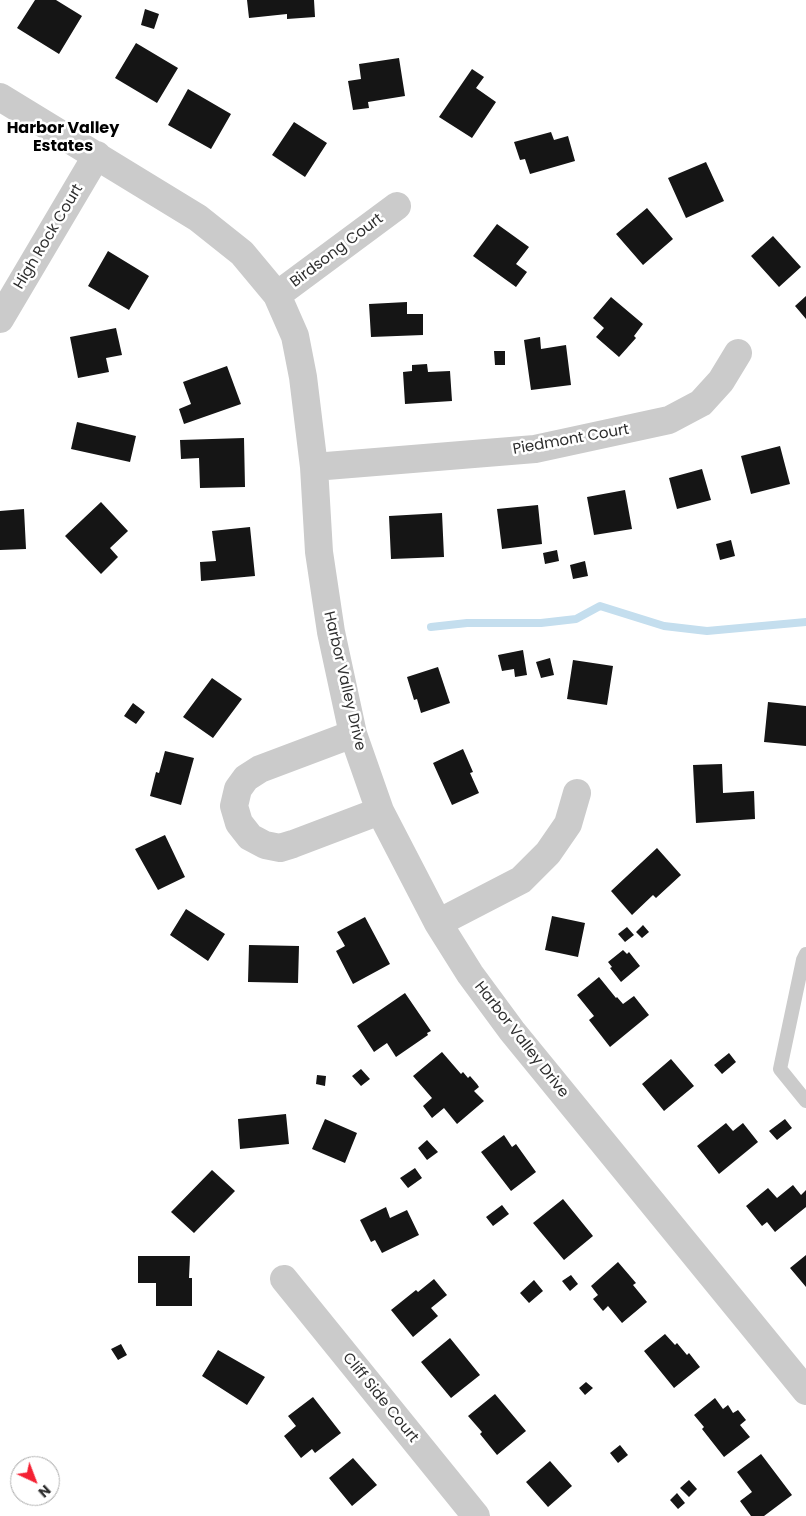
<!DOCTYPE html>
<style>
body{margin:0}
#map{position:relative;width:806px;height:1516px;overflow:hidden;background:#fff;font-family:Poppins,sans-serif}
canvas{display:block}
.north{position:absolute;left:10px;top:1456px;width:50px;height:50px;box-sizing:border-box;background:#fff;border:1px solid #ababab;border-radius:50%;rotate:137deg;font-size:14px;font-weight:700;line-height:20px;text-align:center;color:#2e2e2e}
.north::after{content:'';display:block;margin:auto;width:18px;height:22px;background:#f42133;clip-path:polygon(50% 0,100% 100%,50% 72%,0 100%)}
</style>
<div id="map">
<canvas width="806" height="1516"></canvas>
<div class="north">N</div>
</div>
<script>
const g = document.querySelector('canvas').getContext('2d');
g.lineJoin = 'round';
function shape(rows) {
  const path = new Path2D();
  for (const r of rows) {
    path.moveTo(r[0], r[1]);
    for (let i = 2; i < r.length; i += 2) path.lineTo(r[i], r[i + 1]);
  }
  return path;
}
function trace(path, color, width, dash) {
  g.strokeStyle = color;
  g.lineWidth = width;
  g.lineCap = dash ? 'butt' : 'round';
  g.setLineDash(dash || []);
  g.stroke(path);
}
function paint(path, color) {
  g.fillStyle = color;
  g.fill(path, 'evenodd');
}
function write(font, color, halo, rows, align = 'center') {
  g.font = font + ' Poppins,sans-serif';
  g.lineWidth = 5;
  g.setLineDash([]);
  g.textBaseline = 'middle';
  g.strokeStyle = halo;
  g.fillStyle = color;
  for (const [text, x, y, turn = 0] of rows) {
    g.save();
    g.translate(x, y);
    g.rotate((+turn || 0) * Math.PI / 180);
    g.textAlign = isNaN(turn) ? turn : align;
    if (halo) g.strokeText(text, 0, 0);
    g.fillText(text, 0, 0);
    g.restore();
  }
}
const stream = shape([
 [431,627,467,623,541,623,576,619,600,606,664,626,707,631,806,622]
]);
const building = shape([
 [35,0,56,0,82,16,59,54,17,28],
 [247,0,314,0,315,17,287,19,287,14,249,18],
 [145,9,159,14,154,29,141,25],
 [136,43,178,68,157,103,115,78],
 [399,58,405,96,368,102,369,108,353,110,348,81,361,79,359,64],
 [472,69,484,77,476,88,496,102,472,138,439,117],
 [188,89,231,114,211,149,168,125],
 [294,122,327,143,305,177,272,155],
 [551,132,554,140,568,136,575,161,530,174,525,159,520,160,514,142],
 [706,162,724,201,686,218,668,178],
 [647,208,673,239,643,265,616,234],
 [497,224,529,247,516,264,527,272,516,287,473,256],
 [773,236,801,267,779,287,751,256],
 [108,251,149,276,129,310,88,286],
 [806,296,806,319,795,306],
 [611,297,643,324,634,336,636,338,619,357,596,337,604,328,593,318],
 [407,302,407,314,423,314,423,335,371,337,369,304],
 [116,328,122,355,106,358,109,372,78,378,70,337],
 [540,337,541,349,566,345,571,385,531,390,524,340],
 [494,351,505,351,505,365,495,365],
 [427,364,428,372,450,371,452,401,405,404,403,372,412,371,412,365],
 [227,366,241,404,184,424,179,409,191,404,183,382],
 [77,422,136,436,130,462,71,449],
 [244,438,245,487,200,488,199,458,181,459,180,440],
 [780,446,790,484,751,494,741,456],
 [702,469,711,500,677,509,669,478],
 [625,490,632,529,594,535,587,497],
 [101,502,128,531,110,548,118,557,101,574,65,536],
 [538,505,542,544,502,549,497,509],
 [24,509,26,549,0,550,0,511],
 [442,513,444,557,391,559,389,516],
 [250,527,255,576,201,581,200,562,216,561,212,531],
 [731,540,735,556,720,560,716,544],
 [557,550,559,561,545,564,543,553],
 [585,561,588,576,573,579,570,565],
 [523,650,527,675,515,677,514,669,502,671,498,655],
 [550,658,554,675,541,678,536,662],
 [573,660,613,666,607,705,567,699],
 [438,667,450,703,421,713,417,699,414,700,407,677],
 [212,678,242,699,213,738,183,717],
 [768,702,806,706,806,746,764,742],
 [133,703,145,712,136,724,124,716],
 [463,749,473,772,470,773,479,793,452,805,433,763],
 [165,751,194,758,181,805,150,796,156,772,159,773],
 [722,764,723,793,754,791,755,819,696,823,693,765],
 [165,835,185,877,158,890,135,849],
 [657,848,681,875,656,898,653,895,632,915,611,891],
 [186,909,225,934,208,961,170,935],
 [552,916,585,923,578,957,545,950],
 [365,917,390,964,353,984,336,951,345,946,337,932],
 [643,925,649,932,642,938,636,932],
 [627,927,634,935,625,942,618,934],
 [249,945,299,946,298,983,248,982],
 [623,950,627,954,629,952,640,966,621,982,610,968,612,967,608,962],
 [599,977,616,998,617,997,623,1004,634,996,649,1015,610,1047,589,1020,594,1016,577,995],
 [405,993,431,1031,427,1033,428,1035,396,1057,387,1043,374,1052,357,1026],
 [442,1052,461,1074,463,1072,468,1078,470,1076,477,1084,479,1087,474,1091,484,1101,457,1124,444,1108,432,1118,423,1106,432,1098,413,1076],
 [729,1053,736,1062,722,1074,714,1065],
 [671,1059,694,1086,664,1111,642,1084],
 [361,1069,370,1079,361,1086,352,1076],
 [317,1075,326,1076,325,1086,316,1084],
 [286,1114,289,1144,240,1149,238,1119],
 [325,1119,357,1133,345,1163,312,1149],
 [785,1119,792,1128,777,1140,769,1131],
 [726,1123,733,1131,743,1123,758,1142,719,1174,697,1146],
 [504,1135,512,1147,516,1144,536,1172,511,1191,481,1152],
 [427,1140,438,1152,427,1160,418,1148],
 [415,1168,422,1178,408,1188,400,1178],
 [212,1170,235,1191,194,1233,171,1212],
 [793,1185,801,1195,806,1190,806,1207,775,1232,767,1222,762,1226,746,1206,768,1188,777,1198],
 [563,1199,593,1236,564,1260,533,1223],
 [502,1205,509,1214,493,1226,486,1217],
 [386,1207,390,1218,407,1210,419,1235,382,1253,375,1240,371,1242,360,1220],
 [806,1255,806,1287,790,1268],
 [138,1256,190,1256,189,1278,192,1278,192,1306,156,1306,156,1283,138,1283],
 [618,1262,636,1283,633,1285,647,1302,622,1323,608,1306,603,1311,593,1299,598,1295,591,1286],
 [571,1275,578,1284,570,1291,562,1281],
 [434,1279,447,1295,431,1308,438,1316,413,1337,391,1310,416,1290,418,1292],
 [534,1280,543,1291,529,1303,520,1293],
 [665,1334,675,1345,677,1343,687,1355,689,1353,700,1367,674,1388,644,1351],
 [450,1338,480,1375,451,1398,421,1362],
 [121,1344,127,1355,118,1360,111,1349],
 [218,1350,265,1377,247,1405,202,1376],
 [586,1382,593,1388,585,1395,579,1388],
 [495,1394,526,1431,497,1455,480,1434,482,1432,468,1416],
 [313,1397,341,1433,315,1453,312,1449,301,1458,284,1436,296,1426,288,1416],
 [715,1398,723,1409,728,1405,733,1413,738,1410,746,1420,740,1425,750,1437,724,1457,702,1429,704,1427,694,1415],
 [620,1445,628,1455,618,1463,610,1453],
 [761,1454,792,1495,764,1516,751,1516,740,1501,752,1492,737,1472],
 [353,1458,377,1485,352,1506,329,1478],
 [550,1461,572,1486,548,1507,526,1482],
 [689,1480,697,1489,689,1497,680,1488],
 [677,1493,685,1503,678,1509,670,1500]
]);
const lane = shape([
 [806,954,803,960,780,1069,806,1101]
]);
const street = shape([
 [0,97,198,218,242,253,277,295,295,336,303,377,314,467,319,552,331,632,353,734,380,811,438,923,470,974,512,1031,806,1391],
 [277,295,397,206],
 [0,319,97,155],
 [314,467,535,449,669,420,701,403,721,381,738,353],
 [353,734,260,769,246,778,238,789,234,806,239,823,250,837,265,845,280,848,293,844,380,811],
 [438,923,521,880,548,853,568,824,577,793],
 [284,1279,476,1516]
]);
const streetNames = [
 ["High Rock Court",49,237,-59],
 ["Birdsong Court",337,251,-37],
 ["Piedmont Court",571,440,-10],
 ["Harbor Valley Drive",344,681,77],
 ["Harbor Valley Drive",521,1040,52],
 ["Cliff Side Court",380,1398,51]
];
const neighbourhoodNames = [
 ["Harbor Valley",63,129],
 ["Estates",63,147]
];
trace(stream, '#c4deee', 8);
paint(building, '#151515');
trace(lane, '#cbcbcb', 14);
trace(street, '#cbcbcb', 28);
write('15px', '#2e2e2e', '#fff', streetNames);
write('bold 16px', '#000', '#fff', neighbourhoodNames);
</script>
